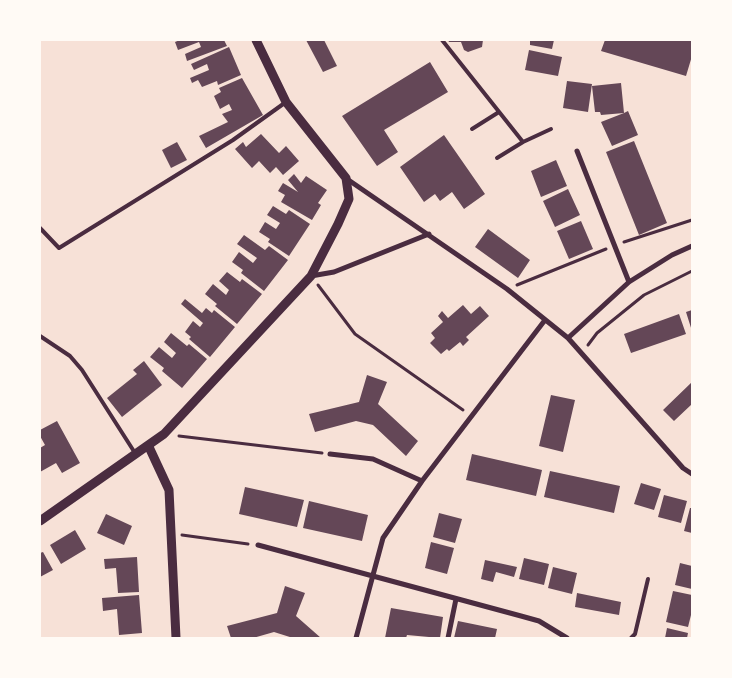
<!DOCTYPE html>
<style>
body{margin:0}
#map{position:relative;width:732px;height:678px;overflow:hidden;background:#f7e1d7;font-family:"Sofia Sans Condensed",sans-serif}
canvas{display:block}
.frame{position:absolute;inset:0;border:41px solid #fffaf5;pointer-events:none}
</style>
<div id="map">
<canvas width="732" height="678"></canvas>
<div class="frame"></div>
</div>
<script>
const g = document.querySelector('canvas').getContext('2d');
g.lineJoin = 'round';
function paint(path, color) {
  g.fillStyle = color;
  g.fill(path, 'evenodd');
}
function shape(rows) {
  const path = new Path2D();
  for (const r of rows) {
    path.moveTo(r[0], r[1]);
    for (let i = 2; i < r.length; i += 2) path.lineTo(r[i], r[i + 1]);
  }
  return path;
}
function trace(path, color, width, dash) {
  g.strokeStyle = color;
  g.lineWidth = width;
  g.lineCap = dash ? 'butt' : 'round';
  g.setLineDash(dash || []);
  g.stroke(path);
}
const building = shape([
 [180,40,224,40,227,46,187,61,185,54,201,47,199,42,178,50,175,42],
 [306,40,324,40,337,66,323,72],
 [448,40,483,40,482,47,468,52,464,50,461,42,449,42],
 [530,40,554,40,552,49,530,45],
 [605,40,692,40,692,56,686,76,601,51],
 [229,47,241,75,218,85,217,81,202,87,198,80,192,83,190,78,209,70,207,64,194,70,191,64],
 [529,50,562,57,558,76,525,70],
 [430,62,448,92,384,130,398,152,377,166,342,116],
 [242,78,263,115,206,148,199,136,228,122,222,114,232,110,229,104,220,109,214,96,221,92,219,88],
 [567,81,592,84,588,112,563,108],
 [621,83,624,113,628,111,638,135,612,146,601,122,624,113,601,115,600,112,595,112,592,86],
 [261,134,279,153,286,146,299,161,283,175,276,167,270,173,259,161,252,168,235,149,243,142,246,147],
 [444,135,485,194,464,209,452,192,440,201,435,194,424,202,400,167],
 [634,141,667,223,639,235,606,152],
 [177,142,187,160,171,168,162,150],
 [556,160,567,186,541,197,531,171],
 [294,174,301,183,306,176,327,190,318,203,321,205,312,220,281,202,285,195,278,191,283,183,298,192,288,180],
 [568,189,580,215,555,227,543,201],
 [273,206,286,214,289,210,310,224,289,256,268,242,270,239,259,232,265,222,276,229,280,223,267,215],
 [581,221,593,249,569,259,557,231],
 [488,229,530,260,518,278,475,247],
 [244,235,265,250,269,246,288,260,264,291,241,273,243,270,232,262,239,252,253,263,257,258,237,244],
 [227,272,240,282,242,279,262,294,237,324,215,306,217,304,205,294,213,284,226,295,229,290,219,281],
 [185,299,202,313,206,308,212,313,214,310,235,327,210,357,189,339,191,337,185,332,193,321,200,327,203,323,181,304],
 [463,305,471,314,480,306,489,316,466,337,469,340,463,346,460,342,449,351,447,349,441,354,430,343,435,338,431,333,443,322,438,316,442,311,448,318],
 [692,310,692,331,686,312],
 [679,314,686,334,631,353,624,334],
 [171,333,187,346,189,344,207,359,182,388,162,371,164,368,150,357,159,347,172,358,176,353,164,342],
 [144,361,162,385,122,417,107,398,137,374,133,370],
 [367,375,387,382,378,404,418,441,406,456,373,425,356,421,315,432,309,414,359,402],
 [692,382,692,404,674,421,663,410],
 [551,395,575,400,563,452,539,446],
 [57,421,80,463,62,473,56,463,40,472,40,448,45,445,40,436,40,430],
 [472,454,542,470,536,496,466,480],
 [550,471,620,486,614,513,544,497],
 [641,483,661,489,654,510,634,504],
 [245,487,304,500,297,527,239,514],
 [664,495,687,501,681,523,658,517],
 [309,501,368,515,362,541,303,528],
 [690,508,692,508,692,533,684,531],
 [439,513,462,519,455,543,433,537],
 [106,514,132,526,124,545,97,533],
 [75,530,86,549,61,564,50,545],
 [431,542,454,548,447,574,425,568],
 [43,552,53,570,40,577,40,553],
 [137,557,139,592,118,593,116,568,105,569,104,559],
 [524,558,549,564,544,585,519,579],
 [485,560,517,567,514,577,496,572,493,582,481,579],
 [680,563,692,566,692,589,675,585],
 [553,567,577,573,572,594,548,588],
 [285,586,305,593,296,616,321,638,293,638,274,632,253,638,231,638,227,626,277,613],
 [673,591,692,595,692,611,688,627,666,622],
 [577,593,621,602,619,615,575,607],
 [139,595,142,633,119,635,117,609,103,611,102,598],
 [391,608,443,617,440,638,407,635,406,638,385,638],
 [458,621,497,629,495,638,454,638],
 [667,628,688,633,687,638,665,638]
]);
const path = shape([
 [624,242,692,220],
 [318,285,355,334,463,410],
 [517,285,606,249],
 [588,345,597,333,644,295,692,271],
 [179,436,322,453],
 [182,535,248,544]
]);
const service = shape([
 [442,40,523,142,497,158],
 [472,129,499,112],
 [523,142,551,129],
 [40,228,59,248,233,140,286,102],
 [40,336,70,356,82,370,135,453],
 [631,638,635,634,648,579]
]);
const minor = shape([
 [577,151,629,282],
 [347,179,507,289,568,338,683,468,692,474],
 [311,276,334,272,429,234],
 [568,338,629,282,672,255,692,246],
 [330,454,373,459,422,481],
 [258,545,521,616,539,621,567,638],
 [356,638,383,538,422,481,545,320],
 [448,638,456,599]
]);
const tertiary = shape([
 [149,447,169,490,176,638],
 [40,521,164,434,311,276,338,224,349,199,346,178,286,102,256,40]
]);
paint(building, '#644757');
trace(path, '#4a2c40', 3);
trace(service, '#4a2c40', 4);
trace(minor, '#4a2c40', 5);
trace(tertiary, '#4a2c40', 9);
</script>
